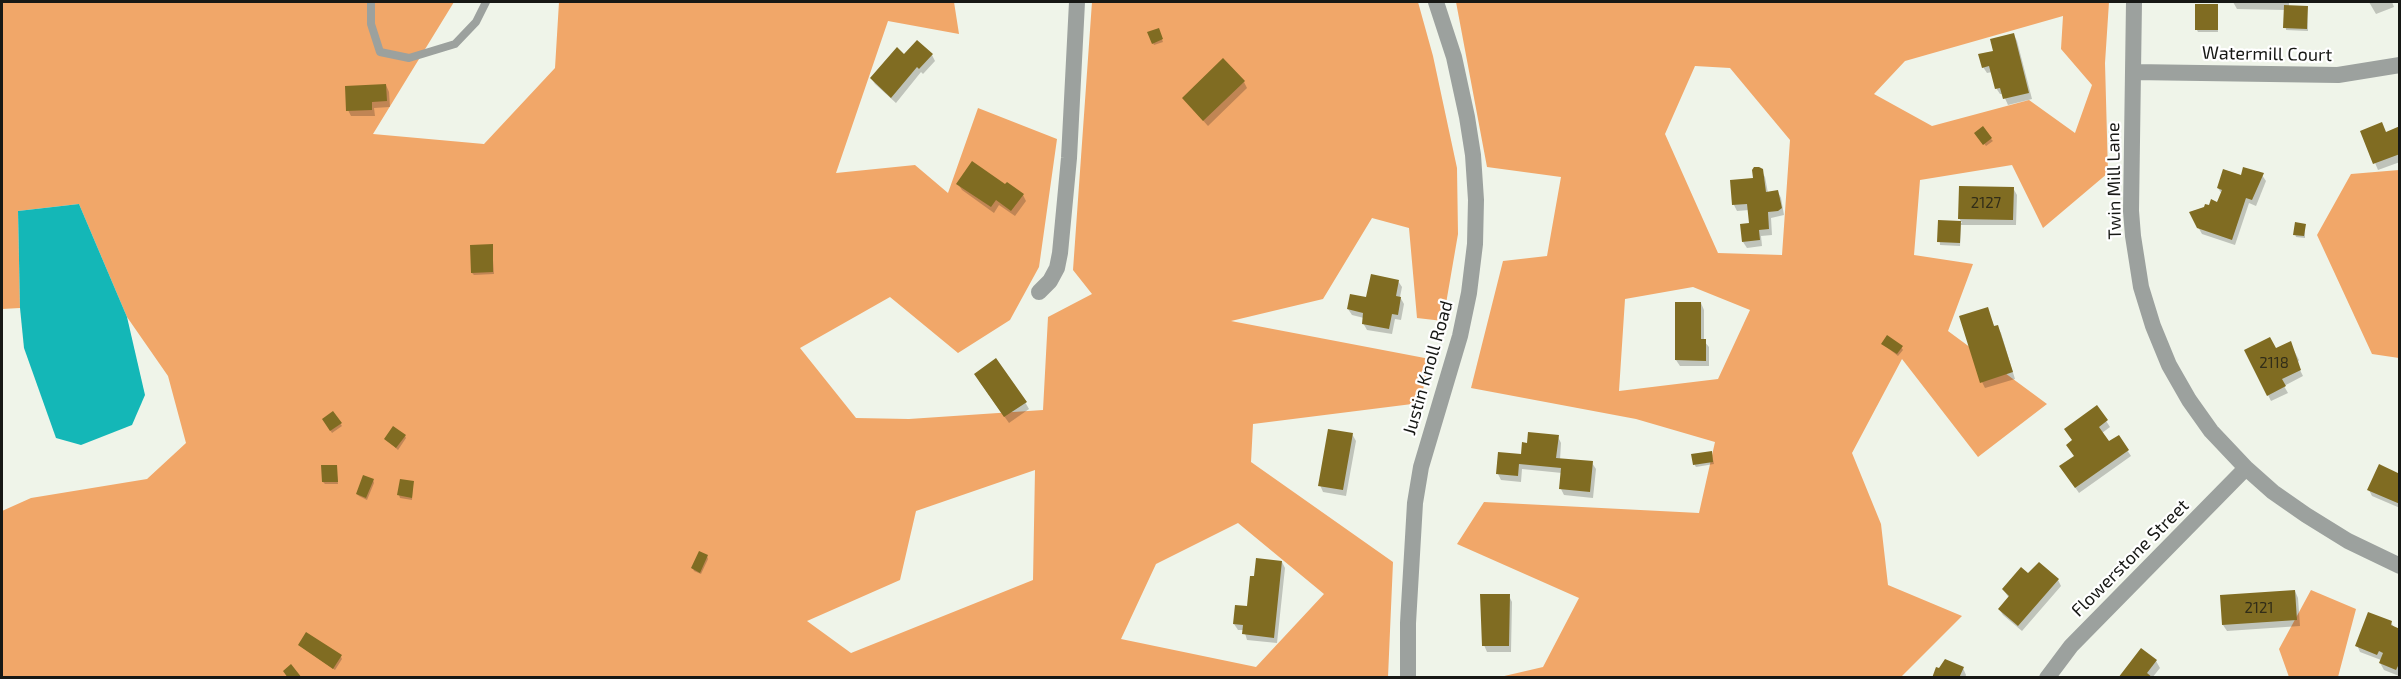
<!DOCTYPE html>
<style>
body{margin:0}
#map{position:relative;width:2401px;height:679px;overflow:hidden;background:#eff4e9;font-family:"Exo 2",sans-serif}
canvas{display:block}
.frame{position:absolute;inset:0;border:3px solid #171815;pointer-events:none}
</style>
<div id="map">
<canvas width="2401" height="679"></canvas>
<div class="frame"></div>
</div>
<script>
const g = document.querySelector('canvas').getContext('2d');
g.lineJoin = 'round';
function paint(path, color) {
  g.fillStyle = color;
  g.fill(path, 'evenodd');
}
function shape(rows) {
  const path = new Path2D();
  for (const r of rows) {
    path.moveTo(r[0], r[1]);
    for (let i = 2; i < r.length; i += 2) path.lineTo(r[i], r[i + 1]);
  }
  return path;
}
function trace(path, color, width, dash) {
  g.strokeStyle = color;
  g.lineWidth = width;
  g.lineCap = dash ? 'butt' : 'round';
  g.setLineDash(dash || []);
  g.stroke(path);
}
function write(font, color, halo, rows, align = 'center') {
  g.font = font + ' "Exo 2",sans-serif';
  g.lineWidth = 4.5;
  g.setLineDash([]);
  g.textBaseline = 'middle';
  g.strokeStyle = halo;
  g.fillStyle = color;
  for (const [text, x, y, turn = 0] of rows) {
    g.save();
    g.translate(x, y);
    g.rotate((+turn || 0) * Math.PI / 180);
    g.textAlign = isNaN(turn) ? turn : align;
    if (halo) g.strokeText(text, 0, 0);
    g.fillText(text, 0, 0);
    g.restore();
  }
}
const forest = shape([
 [2,2,454,2,373,134,484,144,555,68,559,2,954,2,959,34,888,21,836,173,915,165,948,193,978,108,1057,139,1039,267,1010,320,958,353,890,297,800,348,856,418,909,419,1043,410,1048,317,1092,294,1073,270,1092,2,1418,2,1433,56,1457,168,1458,234,1443,321,1417,318,1409,228,1372,218,1323,299,1231,321,1430,359,1420,403,1253,424,1251,462,1393,562,1388,677,2,677,2,511,31,498,147,479,186,443,168,376,127,317,79,204,18,211,20,308,2,309],
 [1035,470,1033,580,851,653,807,621,900,580,916,511],
 [1238,523,1324,594,1256,667,1121,639,1156,564],
 [1456,2,2109,2,2105,63,2108,173,2043,228,2012,165,1920,180,1914,255,1973,264,1948,331,2047,404,1978,457,1902,359,1852,453,1881,524,1888,585,1962,616,1901,677,1500,677,1543,667,1579,598,1457,544,1484,502,1699,513,1715,442,1636,419,1471,388,1503,261,1547,256,1561,177,1487,167],
 [2063,16,2061,49,2092,85,2075,133,2029,100,1932,126,1874,94,1905,61],
 [1695,66,1730,68,1790,140,1782,255,1718,253,1665,134],
 [1693,287,1750,310,1718,379,1619,391,1625,299],
 [2399,170,2400,170,2399,358,2372,354,2317,235,2351,174],
 [2311,590,2356,609,2338,677,2289,677,2279,649]
]);
const water = shape([
 [79,204,127,317,145,395,132,425,81,445,56,438,24,348,20,308,18,211]
]);
const shadow = shape([
 [2233,2,2289,2,2289,7,2307,8,2308,31,2286,30,2285,10,2237,9],
 [2369,2,2392,2,2394,7,2376,14],
 [2217,6,2218,32,2198,32,2197,30],
 [1159,32,1163,42,1154,45,1153,43],
 [2014,35,2017,41,2032,99,2008,105,2003,94,2000,94,1996,88,1992,72,1987,73,1983,67,1995,52],
 [932,55,935,61,923,74,921,72,896,103,875,84,871,78,904,56],
 [1244,82,1247,88,1208,126,1183,98],
 [386,85,389,92,390,107,374,108,375,116,351,116,348,110],
 [2400,128,2400,162,2378,170,2362,132,2386,133],
 [1978,136,1991,139,1993,141,1986,146],
 [1761,170,1765,177,1768,193,1778,192,1781,198,1784,215,1771,218,1772,235,1761,236,1762,246,1747,248,1743,242,1750,224,1749,210,1737,211,1734,205,1732,182,1755,180],
 [2262,175,2266,181,2256,206,2249,203,2235,245,2202,234,2198,227,2218,203,2222,194,2218,188,2242,177],
 [958,184,1023,195,1026,201,1015,216,999,205,994,213,962,190],
 [2013,188,2017,195,2016,225,1961,225,1960,246,1940,245,1939,222,1962,223,1959,218],
 [2305,226,2305,238,2296,237,2295,234],
 [492,246,494,274,474,275,472,273],
 [1398,281,1402,287,1400,297,1404,304,1401,320,1395,319,1392,334,1367,330,1363,323,1364,318,1352,315,1348,309],
 [1701,303,1704,310,1704,341,1709,347,1709,366,1680,366,1676,360],
 [1987,309,1995,328,1997,327,2001,333,2015,379,1985,388,1982,382],
 [2290,343,2299,360,2297,364,2303,376,2284,386,2288,393,2271,401,2268,395,2276,350],
 [1883,344,1901,347,1903,350,1898,356],
 [979,381,1025,402,1029,409,1009,423],
 [2097,407,2110,427,2102,433,2109,444,2127,450,2131,456,2079,493,2065,473,2075,457,2073,441],
 [333,413,342,426,332,433,324,420],
 [1352,434,1356,441,1346,496,1323,492,1320,485],
 [405,436,406,438,398,450,386,439],
 [1558,437,1561,443,1560,460,1592,463,1596,469,1593,498,1564,495,1561,489,1562,473,1522,469,1521,482,1501,480,1498,474,1522,456,1528,444],
 [1712,455,1714,464,1696,467,1694,464],
 [336,466,338,484,325,484,323,482],
 [2400,475,2400,508,2372,496,2369,490],
 [373,480,374,483,367,500,359,496,357,494],
 [413,483,412,500,400,498,399,495],
 [707,556,708,559,701,574,694,571,693,568],
 [1282,562,1285,568,1277,643,1247,640,1244,630,1238,630,1234,624,1248,608,1255,578],
 [2029,576,2058,580,2061,586,2022,631,2003,615,1999,609,2009,598,2003,589],
 [2295,591,2298,598,2300,626,2227,631,2223,625,2222,597],
 [1481,596,1509,596,1512,602,1511,652,1487,652,1484,645],
 [2391,623,2395,628,2400,630,2399,676,2384,670,2380,663,2381,660,2360,652,2357,645],
 [299,645,341,657,342,659,335,670],
 [2141,650,2156,661,2160,668,2152,678,2120,678],
 [1963,668,1966,675,1965,678,1933,678]
]);
const building = shape([
 [2195,4,2218,4,2218,30,2195,30],
 [2284,5,2308,6,2307,29,2283,28],
 [1159,28,1163,39,1152,44,1147,32],
 [2014,33,2029,93,2003,99,2000,88,1995,89,1989,66,1982,68,1978,54,1993,51,1990,39],
 [917,40,933,54,919,69,917,67,891,98,870,78,897,47,904,54],
 [1223,58,1245,81,1203,121,1182,98],
 [386,84,387,101,372,102,372,110,346,111,345,86],
 [2382,122,2386,132,2400,126,2400,154,2373,164,2360,131],
 [1983,126,1992,138,1983,145,1974,133],
 [972,161,1005,184,1007,182,1024,194,1011,211,996,200,991,207,956,184],
 [1754,167,1759,167,1763,169,1766,192,1778,190,1782,208,1778,211,1768,212,1769,229,1759,230,1760,240,1742,242,1740,224,1749,223,1747,204,1732,205,1730,180,1753,178,1752,170],
 [2243,167,2264,173,2252,200,2246,198,2232,240,2197,228,2189,212,2204,207,2205,204,2209,205,2211,199,2217,202,2222,190,2217,188,2223,169,2241,175],
 [1959,186,2014,187,2013,220,1958,219],
 [1938,220,1961,221,1960,243,1937,242],
 [2295,222,2306,224,2304,236,2293,235],
 [493,244,493,272,471,273,470,245],
 [1371,274,1399,280,1396,296,1401,297,1398,315,1392,314,1389,329,1362,324,1363,313,1347,309,1350,294,1366,297],
 [1675,302,1701,302,1701,339,1706,339,1706,361,1675,360],
 [1988,307,1994,326,1998,325,2013,372,1980,383,1959,316],
 [1887,335,1903,346,1897,354,1881,344],
 [2270,337,2276,348,2291,341,2301,370,2282,379,2286,386,2267,396,2244,350],
 [996,358,1027,402,1004,417,974,374],
 [2097,405,2108,420,2099,427,2109,441,2119,435,2129,450,2075,488,2059,466,2074,456,2066,445,2072,440,2064,429],
 [333,411,342,423,330,431,322,419],
 [393,426,406,435,396,448,384,439],
 [1328,429,1353,433,1343,490,1318,486],
 [1528,432,1559,435,1556,458,1593,461,1590,492,1559,489,1561,468,1519,464,1518,476,1496,474,1498,452,1521,454,1522,442,1527,443],
 [1712,451,1713,462,1693,465,1691,454],
 [2379,464,2400,474,2400,504,2367,490],
 [321,465,337,465,338,482,322,482],
 [363,475,374,479,366,498,356,494],
 [400,479,414,481,412,498,397,495],
 [699,551,708,555,700,573,691,568],
 [1256,558,1282,561,1274,638,1242,634,1243,625,1233,624,1235,605,1247,606,1250,576,1254,576],
 [2039,562,2059,579,2018,626,1998,609,2009,596,2002,589,2021,567,2028,573],
 [2295,590,2297,620,2222,625,2220,595],
 [1480,594,1510,594,1509,646,1482,646],
 [2368,612,2392,621,2391,625,2400,629,2400,662,2396,670,2379,663,2383,653,2379,651,2377,655,2355,646],
 [306,632,342,655,333,669,298,645],
 [2141,648,2157,660,2147,673,2153,678,2118,678],
 [1945,659,1964,667,1959,678,1932,678,1936,667,1939,668],
 [291,664,302,678,288,678,283,671]
]);
const service = shape([
 [371,2,371,24,380,52,409,58,455,44,476,22,486,2]
]);
const minor = shape([
 [2134,2,2131,211,2133,236,2141,287,2153,326,2169,365,2189,400,2211,431,2246,468,2273,492,2306,515,2348,541,2400,566],
 [2133,72,2338,75,2400,65],
 [1039,292,1050,281,1057,268,1060,253,1069,158,1077,2],
 [1408,678,1408,623,1415,503,1421,467,1460,336,1469,293,1475,244,1476,200,1473,155,1467,117,1454,57,1436,2],
 [2047,678,2071,646,2246,468]
]);
const numberNames = [
 ["2127",1986,203],
 ["2118",2274,363],
 ["2121",2259,608]
];
const streetNames = [
 ["Watermill Court",2267,54,1],
 ["Twin Mill Lane",2114,181,-91],
 ["Justin Knoll Road",1428,368,-74],
 ["Flowerstone Street",2130,558,-45]
];
paint(forest, '#f1a769');
paint(water, '#14b7b7');
paint(shadow, '#0003');
paint(building, '#806c22');
trace(service, '#9ca19e', 8);
trace(minor, '#9ca19e', 16);
write('15px', '#312d18', null, numberNames);
write('18px', '#171815', '#fff', streetNames);
</script>
